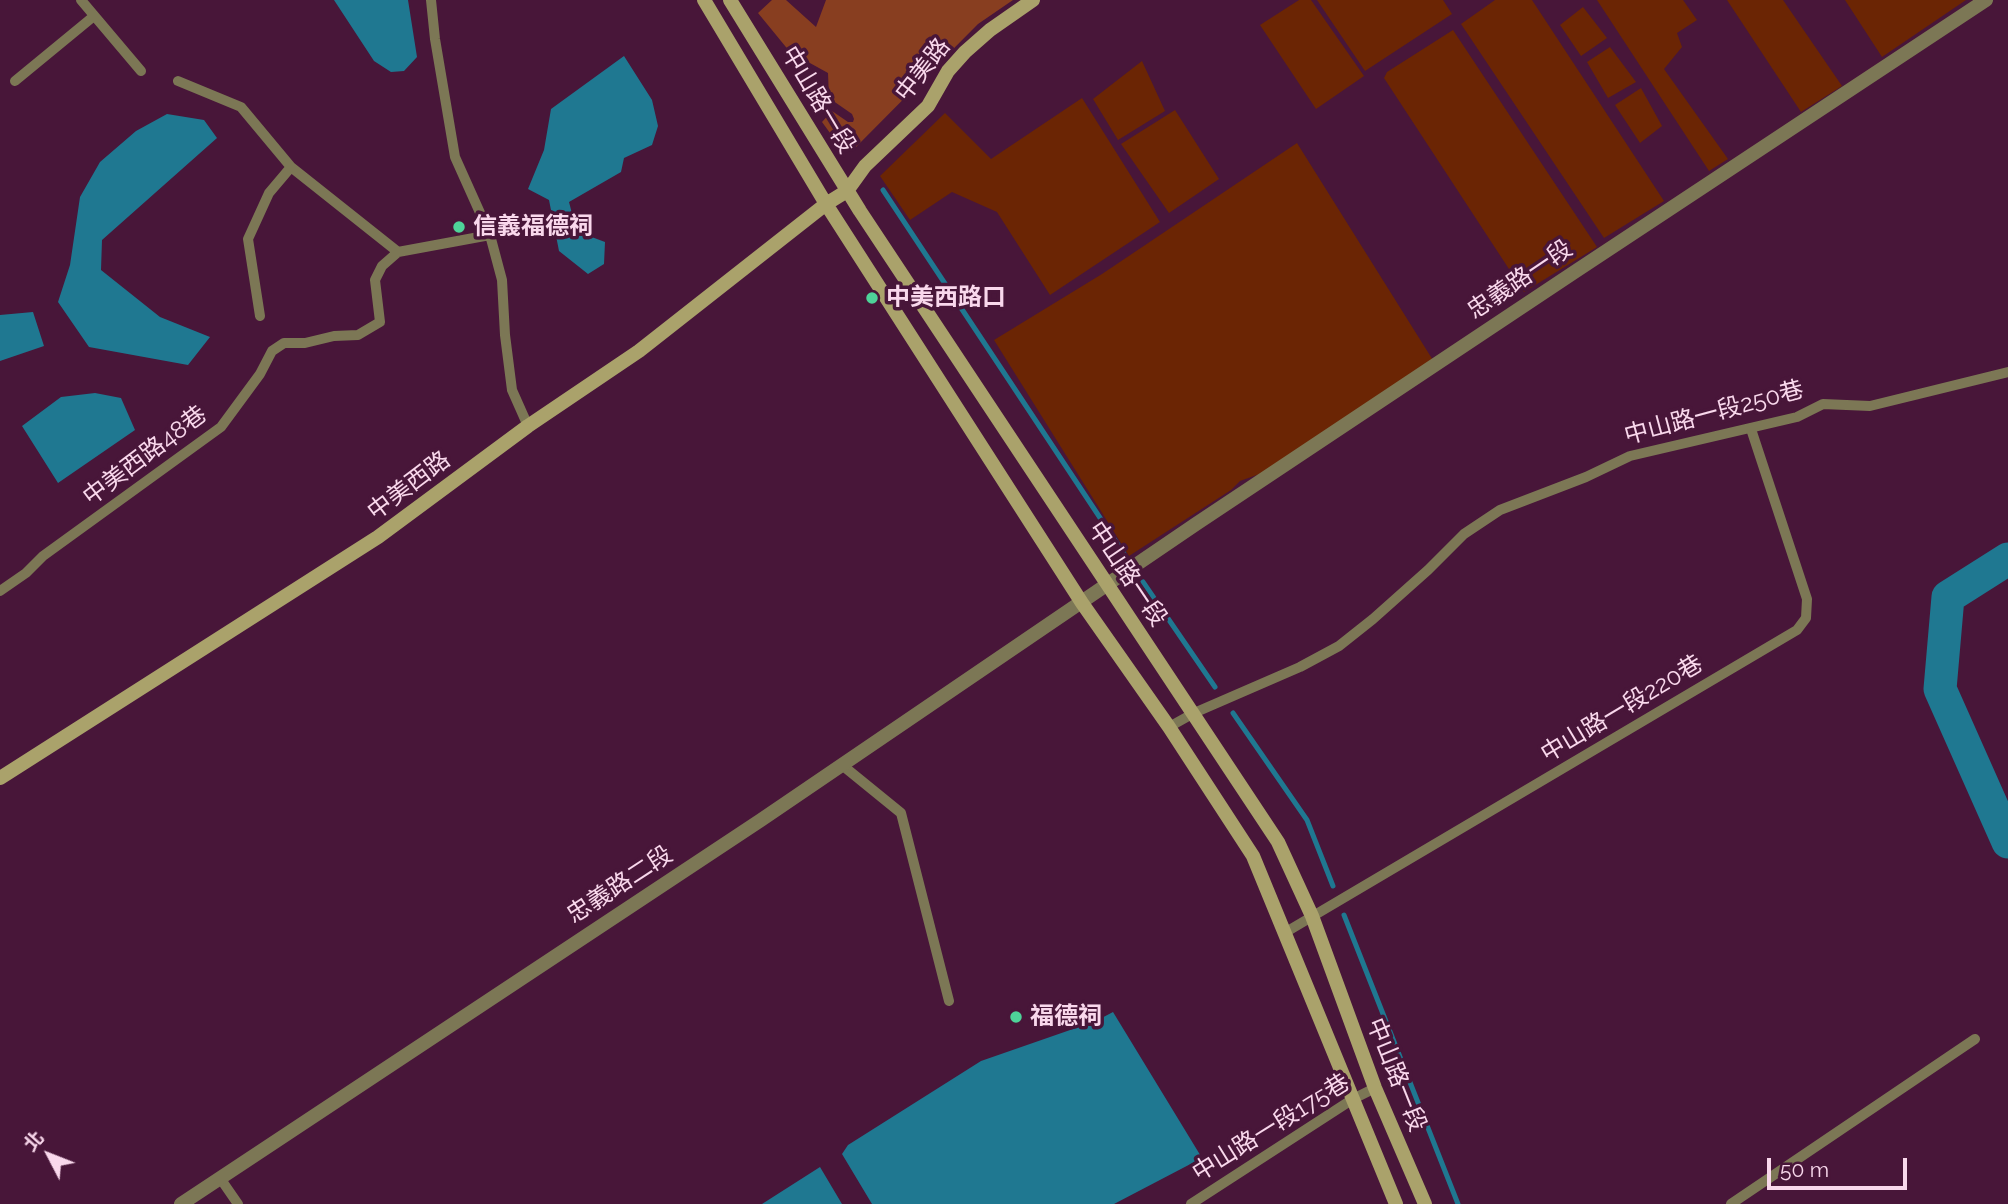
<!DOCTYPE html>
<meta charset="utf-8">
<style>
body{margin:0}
#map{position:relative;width:2008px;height:1204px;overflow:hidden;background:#481639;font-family:Raleway,"Noto Sans TC",sans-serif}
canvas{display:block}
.north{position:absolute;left:14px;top:1120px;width:70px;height:70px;-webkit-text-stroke:5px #481639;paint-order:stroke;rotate:312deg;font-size:19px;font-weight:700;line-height:28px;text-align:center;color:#f9d8ec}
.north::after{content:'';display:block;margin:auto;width:24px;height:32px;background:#f9d8ec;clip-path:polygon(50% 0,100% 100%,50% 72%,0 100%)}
.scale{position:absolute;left:1767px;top:1158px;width:140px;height:32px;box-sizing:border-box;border:4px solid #f9d8ec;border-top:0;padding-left:9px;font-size:21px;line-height:24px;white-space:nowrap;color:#f9d8ec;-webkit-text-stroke:5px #481639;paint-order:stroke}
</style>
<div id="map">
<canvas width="2008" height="1204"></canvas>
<div class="north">北</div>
<div class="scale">50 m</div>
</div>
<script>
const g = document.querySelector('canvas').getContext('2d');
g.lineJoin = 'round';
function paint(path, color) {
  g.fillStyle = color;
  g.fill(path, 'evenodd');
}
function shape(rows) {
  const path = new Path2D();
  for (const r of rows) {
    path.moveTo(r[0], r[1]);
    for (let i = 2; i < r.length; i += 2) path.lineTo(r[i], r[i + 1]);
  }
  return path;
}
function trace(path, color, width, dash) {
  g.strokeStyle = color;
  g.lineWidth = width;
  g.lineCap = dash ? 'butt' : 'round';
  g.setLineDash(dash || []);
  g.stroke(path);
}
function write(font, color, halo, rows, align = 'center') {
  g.font = font + ' Raleway,"Noto Sans TC",sans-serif';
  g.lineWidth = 7;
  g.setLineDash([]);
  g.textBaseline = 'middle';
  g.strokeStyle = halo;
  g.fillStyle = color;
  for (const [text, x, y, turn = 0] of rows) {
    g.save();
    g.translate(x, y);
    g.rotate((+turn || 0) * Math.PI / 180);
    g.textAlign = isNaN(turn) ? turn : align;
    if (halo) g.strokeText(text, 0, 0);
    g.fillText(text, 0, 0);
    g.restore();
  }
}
const green = shape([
 [1299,0,1311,0,1364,76,1316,109,1260,25],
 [1317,0,1443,0,1452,14,1365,71],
 [1495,0,1532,0,1664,201,1604,238,1461,24],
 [1597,0,1683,0,1697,20,1677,33,1682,47,1664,69,1728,159,1709,171],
 [1727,0,1783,0,1842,86,1801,112],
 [1845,0,1966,0,1882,57],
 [1583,7,1607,38,1581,56,1560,25],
 [1453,30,1597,247,1524,292,1384,78,1387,72],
 [1610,47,1636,82,1608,98,1587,62],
 [1142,61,1165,111,1118,140,1093,99],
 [1641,88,1662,126,1640,143,1615,105],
 [1082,98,1160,222,1050,295,997,212,952,192,910,220,880,176,945,113,991,159],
 [1175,110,1219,179,1169,213,1121,144],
 [1297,143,1436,365,1290,463,1240,481,1231,490,1129,556,994,340,1102,274]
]);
const forest = shape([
 [772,0,786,0,816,27,826,0,1013,0,978,24,856,147,838,144,822,122,832,111,848,122,853,122,854,119,852,114,829,98,828,73,790,52,758,13]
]);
const water = shape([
 [334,0,408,0,417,57,404,71,391,72,374,61],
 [624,56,652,100,658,126,652,145,624,158,621,172,569,202,575,225,589,236,605,242,604,264,588,274,559,251,549,200,528,189,544,150,551,109],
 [167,114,204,120,217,138,102,240,101,270,160,317,210,337,188,365,89,347,58,302,70,265,80,197,100,162,136,131],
 [33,312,44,346,0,361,0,315],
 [95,393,121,398,135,430,58,483,22,426,61,397],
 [1113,1012,1202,1158,1114,1204,872,1204,842,1154,848,1145,981,1061,1096,1021],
 [820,1167,842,1204,762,1204]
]);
const stream = shape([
 [883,190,1124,554],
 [1143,582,1215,687],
 [1233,713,1307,820,1333,886],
 [1344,915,1458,1204]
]);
const river = shape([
 [2008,559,1948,597,1940,689,2008,842]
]);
const lane = shape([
 [81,0,141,71],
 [431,0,435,39,455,157,490,235,502,280,505,335,512,390,528,426],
 [15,81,94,16],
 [178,81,241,107,291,167,398,252],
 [260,316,248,239,269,193,291,167],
 [0,591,26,573,43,556,221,427,260,374,272,351,284,343,305,343,334,336,358,335,380,322,375,280,382,266,398,252,490,235],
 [1169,727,1194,713,1300,667,1339,646,1373,619,1428,570,1464,534,1500,510,1586,477,1630,456,1797,417,1823,404,1870,406,2008,372],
 [842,765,901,813,949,1001],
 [1286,932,1797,630,1806,618,1807,599,1751,429],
 [220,1178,238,1204],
 [1191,1204,1353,1099,1375,1088],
 [1731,1204,1975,1039]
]);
const street = shape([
 [181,1204,761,820,1196,524,1579,269,1986,0]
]);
const secondary = shape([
 [704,0,826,204,1082,603,1169,727,1253,856,1396,1204],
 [730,0,860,211,1278,842,1312,916,1375,1088,1425,1204],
 [0,778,378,537,528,426,639,351,826,204,847,191,865,166,928,106,948,71,965,52,990,30,1033,0]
]);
const markers = [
 [459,227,7,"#4ed399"],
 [872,298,7,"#4ed399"],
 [1016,1017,7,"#4ed399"]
];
const streetNames = [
 ["中美路",923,70,-52],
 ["中山路一段",818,100,59],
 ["忠義路一段",1520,280,-34],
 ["中山路一段250巷",1714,413,-15],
 ["中美西路48巷",145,456,-37],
 ["中美西路",409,486,-37],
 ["中山路一段",1127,574,56],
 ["中山路一段220巷",1622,709,-31],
 ["忠義路二段",620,885,-33],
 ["中山路一段",1396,1075,68],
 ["中山路一段175巷",1271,1128,-32]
];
const poiNames = [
 ["信義福德祠",473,227],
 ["中美西路口",886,298],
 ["福德祠",1030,1017]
];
paint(green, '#6b2504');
paint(forest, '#883e20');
paint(water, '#1f7891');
trace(stream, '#1f7891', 5);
trace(river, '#1f7891', 33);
trace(lane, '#7c7755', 10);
trace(street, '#7c7755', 14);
trace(secondary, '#aaa26b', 14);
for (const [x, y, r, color] of markers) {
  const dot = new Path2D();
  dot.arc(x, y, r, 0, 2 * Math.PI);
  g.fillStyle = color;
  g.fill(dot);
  trace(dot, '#481639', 2.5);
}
write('24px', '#f9d8ec', '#481639', streetNames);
write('bold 24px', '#f9d8ec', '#481639', poiNames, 'left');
</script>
